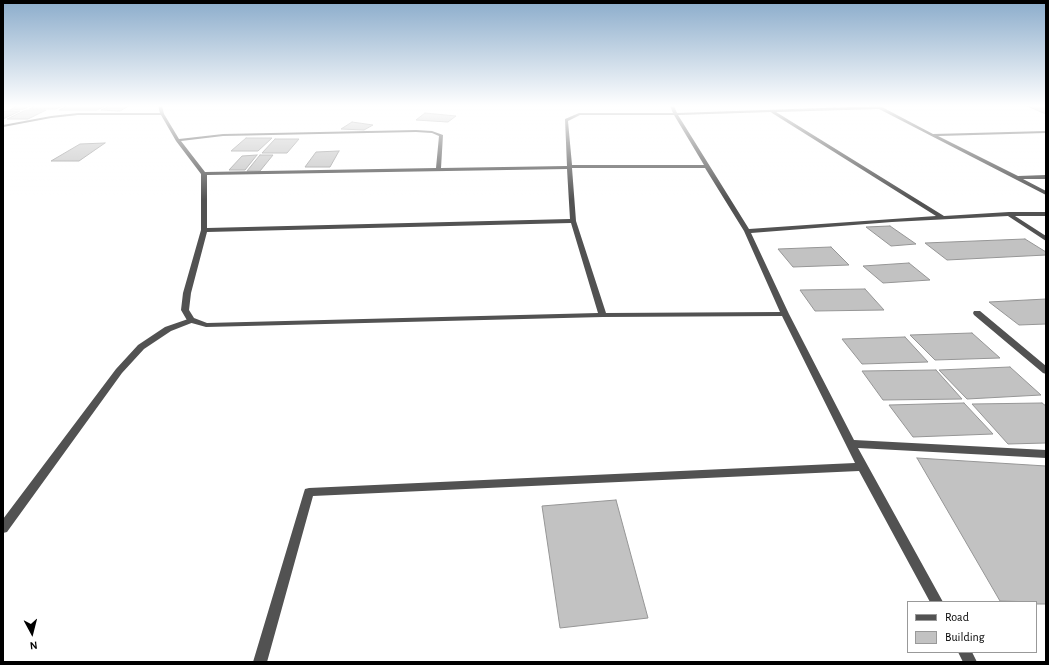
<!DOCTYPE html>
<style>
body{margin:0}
#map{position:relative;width:1049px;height:665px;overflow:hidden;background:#fff;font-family:"Alegreya Sans",sans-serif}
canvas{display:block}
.frame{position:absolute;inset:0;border:4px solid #000;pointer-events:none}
.legend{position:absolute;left:907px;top:601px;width:130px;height:52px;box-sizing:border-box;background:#fff;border:1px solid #999;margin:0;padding:5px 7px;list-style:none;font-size:12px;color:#000}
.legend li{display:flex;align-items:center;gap:8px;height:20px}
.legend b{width:20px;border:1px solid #999}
.north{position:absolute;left:12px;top:613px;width:40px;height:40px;-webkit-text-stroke:3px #fff;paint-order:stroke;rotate:173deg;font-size:11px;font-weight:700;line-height:16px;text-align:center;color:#000}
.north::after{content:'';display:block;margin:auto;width:14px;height:18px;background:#000;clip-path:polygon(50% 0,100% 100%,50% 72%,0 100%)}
</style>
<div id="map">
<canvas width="1049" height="665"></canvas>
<div class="frame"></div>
<ul class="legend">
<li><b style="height:5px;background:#525252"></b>Road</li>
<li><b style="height:11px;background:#c2c2c2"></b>Building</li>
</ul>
<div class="north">N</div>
</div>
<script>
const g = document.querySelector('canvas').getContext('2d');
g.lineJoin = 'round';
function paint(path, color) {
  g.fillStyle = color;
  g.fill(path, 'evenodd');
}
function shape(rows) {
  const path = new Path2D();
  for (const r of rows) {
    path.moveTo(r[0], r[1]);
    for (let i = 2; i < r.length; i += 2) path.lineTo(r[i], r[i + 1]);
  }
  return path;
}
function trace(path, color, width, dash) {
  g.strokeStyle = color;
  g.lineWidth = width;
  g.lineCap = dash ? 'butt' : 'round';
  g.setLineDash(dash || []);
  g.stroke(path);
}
const building = shape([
 [17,106,30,106,24,109,10,110,17,106],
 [35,106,63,106,56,109,29,109,35,106],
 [67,106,105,106,97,110,59,110,67,106],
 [109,106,129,106,120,111,101,110,109,106],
 [1027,106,1046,106,1046,114,1027,106],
 [26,110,46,110,28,119,7,119,26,110],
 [6,111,20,111,3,119,3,112,6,111],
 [425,113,456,116,448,122,416,120,425,113],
 [352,122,373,125,364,130,341,129,352,122],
 [246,138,272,138,258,151,231,151,246,138],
 [275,139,299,139,287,153,262,153,275,139],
 [105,143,79,161,51,161,80,144,105,143],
 [339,151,330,167,305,167,316,152,339,151],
 [257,155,245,170,229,170,242,156,257,155],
 [260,155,273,155,260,171,247,171,260,155],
 [890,226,916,244,891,246,866,227,890,226],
 [1025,239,1046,252,1046,255,947,260,925,243,1025,239],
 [831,247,849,265,793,267,778,249,831,247],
 [909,263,930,280,883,283,863,266,909,263],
 [865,289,884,310,815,311,800,290,865,289],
 [1046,299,1046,324,1019,325,989,302,1046,299],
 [972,333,1000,358,935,360,910,335,972,333],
 [905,337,928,362,862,364,842,339,905,337],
 [1010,367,1041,395,967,399,939,370,1010,367],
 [936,370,962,399,883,400,862,371,936,370],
 [964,403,993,434,913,437,889,405,964,403],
 [1042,403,1046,406,1046,443,1008,444,972,404,1042,403],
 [917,458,1046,466,1046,604,1036,604,1036,602,1000,601,917,458],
 [616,500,648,618,560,628,542,506,616,500]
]);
const service = shape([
 [191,318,195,320,194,322,171,331,144,349,122,373,7,532,3,533,3,519,116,369,138,345,165,327,191,318]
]);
const minor = shape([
 [158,106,162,106,164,114,179,139,223,134,416,130,432,131,443,135,441,168,567,166,565,119,579,113,673,113,670,106,674,106,677,113,880,106,933,134,1046,131,1046,133,938,136,1018,176,1046,175,1046,179,1023,179,1046,191,1046,195,879,109,776,112,944,216,1009,212,1046,212,1046,216,1015,216,1046,236,1046,241,1008,216,892,222,751,233,789,314,854,440,1046,450,1046,458,858,448,943,602,930,602,859,471,313,496,267,662,253,662,304,492,305,489,309,488,855,463,782,316,603,317,206,327,188,322,181,310,183,293,201,230,201,174,176,141,161,115,78,115,51,118,3,127,3,125,51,116,78,113,160,113,158,106],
 [771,112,772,113,936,216,749,229,678,115,771,112],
 [580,115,674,115,704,165,572,165,568,121,580,115],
 [416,132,432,133,439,136,436,168,205,172,181,141,223,136,416,132],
 [572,168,705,168,744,231,780,312,606,313,576,221,572,168],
 [567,169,570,219,207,228,207,175,567,169],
 [571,223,598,313,207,323,194,318,189,310,191,293,207,232,571,223],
 [974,311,980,311,1046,366,1046,374,1043,373,974,315,973,313,974,311],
 [958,652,972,652,977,662,963,662,958,652]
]);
paint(building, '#c2c2c2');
trace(building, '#969696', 1);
paint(service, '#525252');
paint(minor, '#525252');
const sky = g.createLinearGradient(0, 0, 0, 200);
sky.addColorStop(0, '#8baccb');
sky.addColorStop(0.53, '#fff');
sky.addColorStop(1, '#ffffff00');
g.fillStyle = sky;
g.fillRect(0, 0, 1049, 200);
</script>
